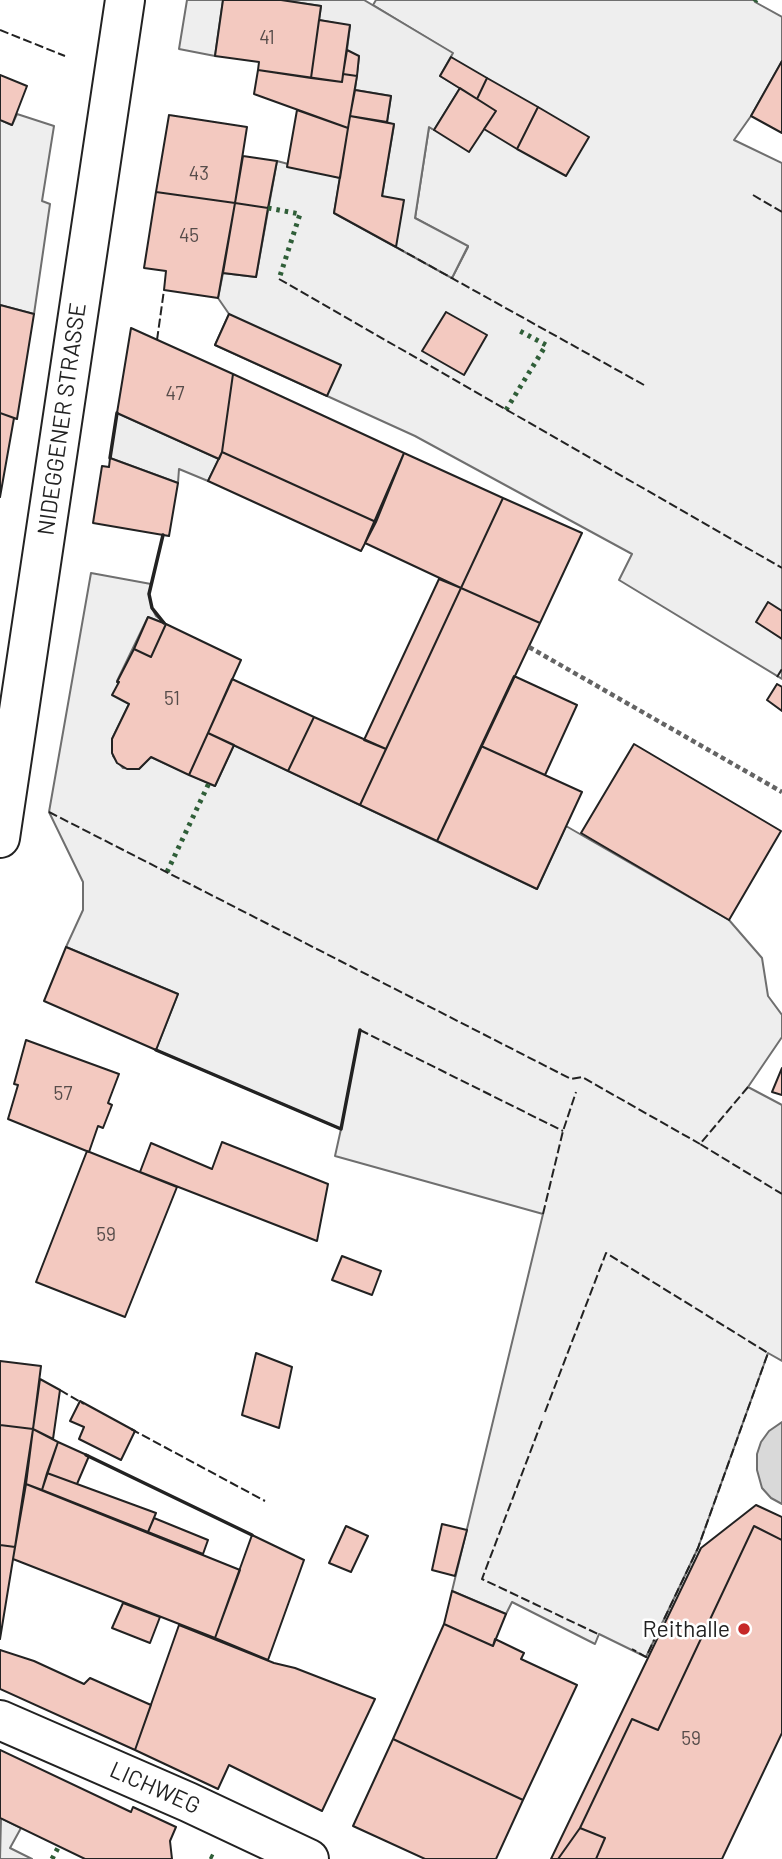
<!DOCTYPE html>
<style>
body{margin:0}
canvas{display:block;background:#fff}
</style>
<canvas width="782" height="1859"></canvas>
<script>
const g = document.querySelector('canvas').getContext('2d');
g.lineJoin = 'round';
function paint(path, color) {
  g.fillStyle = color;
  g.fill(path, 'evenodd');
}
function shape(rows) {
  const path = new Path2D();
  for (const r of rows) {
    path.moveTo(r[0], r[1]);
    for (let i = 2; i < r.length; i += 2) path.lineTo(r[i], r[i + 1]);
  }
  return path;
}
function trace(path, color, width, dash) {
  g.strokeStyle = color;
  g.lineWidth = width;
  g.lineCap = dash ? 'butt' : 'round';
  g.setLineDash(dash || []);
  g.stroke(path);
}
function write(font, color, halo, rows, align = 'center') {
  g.font = font + ' Barlow,sans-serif';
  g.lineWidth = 5;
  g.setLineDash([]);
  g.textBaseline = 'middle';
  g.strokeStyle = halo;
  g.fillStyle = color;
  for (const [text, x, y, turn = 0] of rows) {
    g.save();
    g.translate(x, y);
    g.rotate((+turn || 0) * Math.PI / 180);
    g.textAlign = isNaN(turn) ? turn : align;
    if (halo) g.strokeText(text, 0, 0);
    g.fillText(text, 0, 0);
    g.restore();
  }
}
const green = shape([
 [187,0,223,0,215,56,179,49,187,0],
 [376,0,756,0,755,2,782,17,782,61,751,116,734,140,782,163,782,679,619,580,632,554,415,436,215,345,229,314,218,298,223,273,256,277,277,161,340,178,334,213,452,278,468,247,415,218,429,127,433,129,459,87,440,76,452,53,373,5,376,0],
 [17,114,54,126,42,201,50,204,34,314,0,305,0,120,12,125,17,114],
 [91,573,151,584,149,594,152,608,156,616,166,624,148,617,117,681,129,704,112,739,113,756,123,768,139,769,151,757,215,786,234,745,537,889,566,826,729,920,762,958,768,996,782,1015,782,1037,748,1087,782,1105,782,1361,768,1353,698,1548,646,1657,599,1634,595,1644,512,1602,506,1614,452,1591,543,1214,335,1156,341,1129,156,1050,178,994,66,947,83,910,83,882,49,812,91,573],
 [1,1818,21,1828,10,1848,32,1859,0,1859,1,1818]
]);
const parking = shape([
 [281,0,364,0,453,53,440,76,460,88,434,130,429,127,415,218,468,246,452,278,396,247,382,196,394,125,387,122,391,96,355,90,359,57,347,50,350,26,319,20,321,6,281,0],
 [117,413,219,459,208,481,179,469,178,483,110,458,117,413]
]);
const water = shape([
 [782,1422,782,1504,771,1498,762,1488,757,1470,757,1454,761,1442,769,1431,782,1422]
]);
const building = shape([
 [223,0,281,0,321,6,311,78,258,70,259,62,215,56,223,0],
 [319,20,350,25,342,82,311,78,319,20],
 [347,50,359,56,357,76,343,74,347,50],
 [451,57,487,78,477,99,440,76,451,57],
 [782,61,782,133,751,116,782,61],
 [258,70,342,82,343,74,357,76,348,128,254,94,258,70],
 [0,75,27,86,12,125,0,120,0,75],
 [487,78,538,107,517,149,484,129,496,111,477,99,487,78],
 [460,88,496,111,469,152,434,130,460,88],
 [355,90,391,96,387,122,350,116,355,90],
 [538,107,589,137,566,176,517,149,538,107],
 [297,110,348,128,340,178,287,167,297,110],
 [169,115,247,127,235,203,156,192,169,115],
 [350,116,394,124,382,196,404,200,396,247,334,213,350,116],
 [243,156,277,161,268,208,235,203,243,156],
 [156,192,235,203,218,298,164,290,166,271,144,268,156,192],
 [235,203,268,208,256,277,223,273,235,203],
 [0,305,34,314,17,419,0,413,0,305],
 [446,312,487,335,464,375,422,351,446,312],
 [229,314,341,365,327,396,215,345,229,314],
 [131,328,233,374,222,452,219,459,117,413,131,328],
 [233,374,404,453,376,522,222,452,233,374],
 [0,413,14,418,0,497,0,413],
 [222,452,376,522,361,551,208,481,222,452],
 [404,453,503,498,461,588,365,543,404,453],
 [110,458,178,483,169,536,93,523,102,466,109,467,110,458],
 [503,498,582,533,540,623,461,588,503,498],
 [439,579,461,588,386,749,364,740,439,579],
 [461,588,540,623,437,841,360,805,461,588],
 [768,602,782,611,782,639,756,622,768,602],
 [148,617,166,624,151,657,134,649,148,617],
 [166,624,241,660,189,775,151,757,139,769,127,769,117,763,112,753,112,739,129,704,112,695,119,682,117,682,134,649,151,657,166,624],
 [514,676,577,705,545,775,481,746,514,676],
 [232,679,314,717,288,771,208,733,232,679],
 [777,684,782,687,782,711,767,700,777,684],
 [314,717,386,749,360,805,288,771,314,717],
 [208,733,234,745,215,786,189,775,208,733],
 [634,744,781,831,729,920,581,833,634,744],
 [481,746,582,792,537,889,437,841,481,746],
 [66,947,178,994,156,1050,44,1001,66,947],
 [26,1040,119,1074,108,1103,112,1105,103,1128,98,1126,89,1152,8,1119,18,1085,14,1084,26,1040],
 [782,1068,782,1095,772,1092,782,1068],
 [222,1142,328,1184,317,1241,140,1172,151,1143,212,1169,222,1142],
 [87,1151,177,1187,125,1317,36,1282,87,1151],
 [342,1256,381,1271,372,1295,332,1280,342,1256],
 [256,1353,292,1367,279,1428,242,1415,256,1353],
 [0,1361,41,1366,33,1429,0,1425,0,1361],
 [40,1379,60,1390,53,1439,33,1429,40,1379],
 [80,1401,135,1431,121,1460,79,1439,84,1427,70,1421,80,1401],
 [0,1425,33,1429,15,1547,0,1545,0,1425],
 [33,1429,58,1442,42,1490,26,1484,33,1429],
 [58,1442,89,1456,77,1484,47,1473,58,1442],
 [47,1473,156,1513,148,1532,42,1490,47,1473],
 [26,1484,240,1570,215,1638,13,1559,26,1484],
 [756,1505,782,1517,782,1540,754,1526,658,1730,632,1719,580,1828,558,1859,551,1859,701,1548,756,1505],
 [154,1518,208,1540,203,1554,148,1532,154,1518],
 [442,1524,467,1530,455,1576,432,1570,442,1524],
 [346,1526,368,1536,351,1572,329,1563,346,1526],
 [754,1526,782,1540,782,1733,722,1859,596,1859,605,1838,580,1828,632,1719,658,1730,754,1526],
 [252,1535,304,1560,268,1660,215,1638,252,1535],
 [0,1545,15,1547,0,1639,0,1545],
 [452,1591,506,1614,493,1646,444,1624,452,1591],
 [123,1603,160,1617,150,1643,112,1628,123,1603],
 [444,1624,493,1646,495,1639,524,1653,521,1659,577,1685,523,1800,393,1739,444,1624],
 [179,1625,274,1663,295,1668,375,1699,322,1811,229,1765,218,1789,135,1750,179,1625],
 [0,1650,34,1661,84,1684,90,1678,151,1705,135,1750,0,1689,0,1650],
 [393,1739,523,1800,496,1859,425,1859,353,1826,393,1739],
 [0,1750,131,1812,133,1807,176,1827,170,1841,172,1859,85,1859,0,1818,0,1750],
 [580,1828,605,1838,596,1859,558,1859,580,1828]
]);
const path = shape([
 [529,647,782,792]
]);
const street = shape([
 [0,1720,188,1802,309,1859]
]);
const secondary = shape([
 [0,838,125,0]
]);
const hedge = shape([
 [755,2,756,0],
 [268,208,300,214,279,279],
 [506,410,546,345,518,330],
 [167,872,209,783],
 [210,1856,216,1859],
 [52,1859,59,1846]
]);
const fence = shape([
 [0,30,65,56],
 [753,195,782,212],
 [396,247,644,385],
 [279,279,782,568],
 [157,340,164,290],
 [777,677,782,669],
 [49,812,571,1079,582,1077,700,1144],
 [360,1030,563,1131],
 [748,1087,700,1144,782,1194],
 [543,1214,563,1131,576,1092],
 [60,1390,84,1404],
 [545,1412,606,1253,768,1353,698,1548,646,1657,632,1649],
 [542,1421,482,1579,598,1634],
 [131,1429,265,1501]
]);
const wall = shape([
 [110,458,117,413],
 [163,535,149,594,152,608,164,623],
 [156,1050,341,1129,360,1030],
 [86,1455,252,1535]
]);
const markers = [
 [744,1629,7,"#c62828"]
];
const numberNames = [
 ["41",267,38],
 ["43",199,174],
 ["45",189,236],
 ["47",175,394],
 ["51",172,699],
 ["57",63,1094],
 ["59",106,1235],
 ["59",691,1739]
];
const streetNames = [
 ["NIDEGGENER STRASSE",62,419,-82],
 ["LICHWEG",155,1788,24]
];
const poiNames = [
 ["Reithalle",730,1629]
];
paint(green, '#eee');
trace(green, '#6f6f6f', 2);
paint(parking, '#ededed');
trace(parking, '#6f6f6f', 2);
paint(water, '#d9d9d9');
trace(water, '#6f6f6f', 2);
paint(building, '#f3c9c0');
trace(building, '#222', 2);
trace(street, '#222', 42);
trace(secondary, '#222', 42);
trace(path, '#646464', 4.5, [5, 3.5]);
trace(street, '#fff', 38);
trace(secondary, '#fff', 38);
trace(hedge, '#2f5e38', 5, [3.5, 5]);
trace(fence, '#222', 2, [9, 3.5]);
trace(wall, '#222', 3.5);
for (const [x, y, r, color] of markers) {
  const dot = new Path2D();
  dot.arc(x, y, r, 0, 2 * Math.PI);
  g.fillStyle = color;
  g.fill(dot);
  trace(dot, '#fff', 2.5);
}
write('19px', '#564c4a', null, numberNames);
write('23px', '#222', '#fff', streetNames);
write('23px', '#222', '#fff', poiNames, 'right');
</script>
